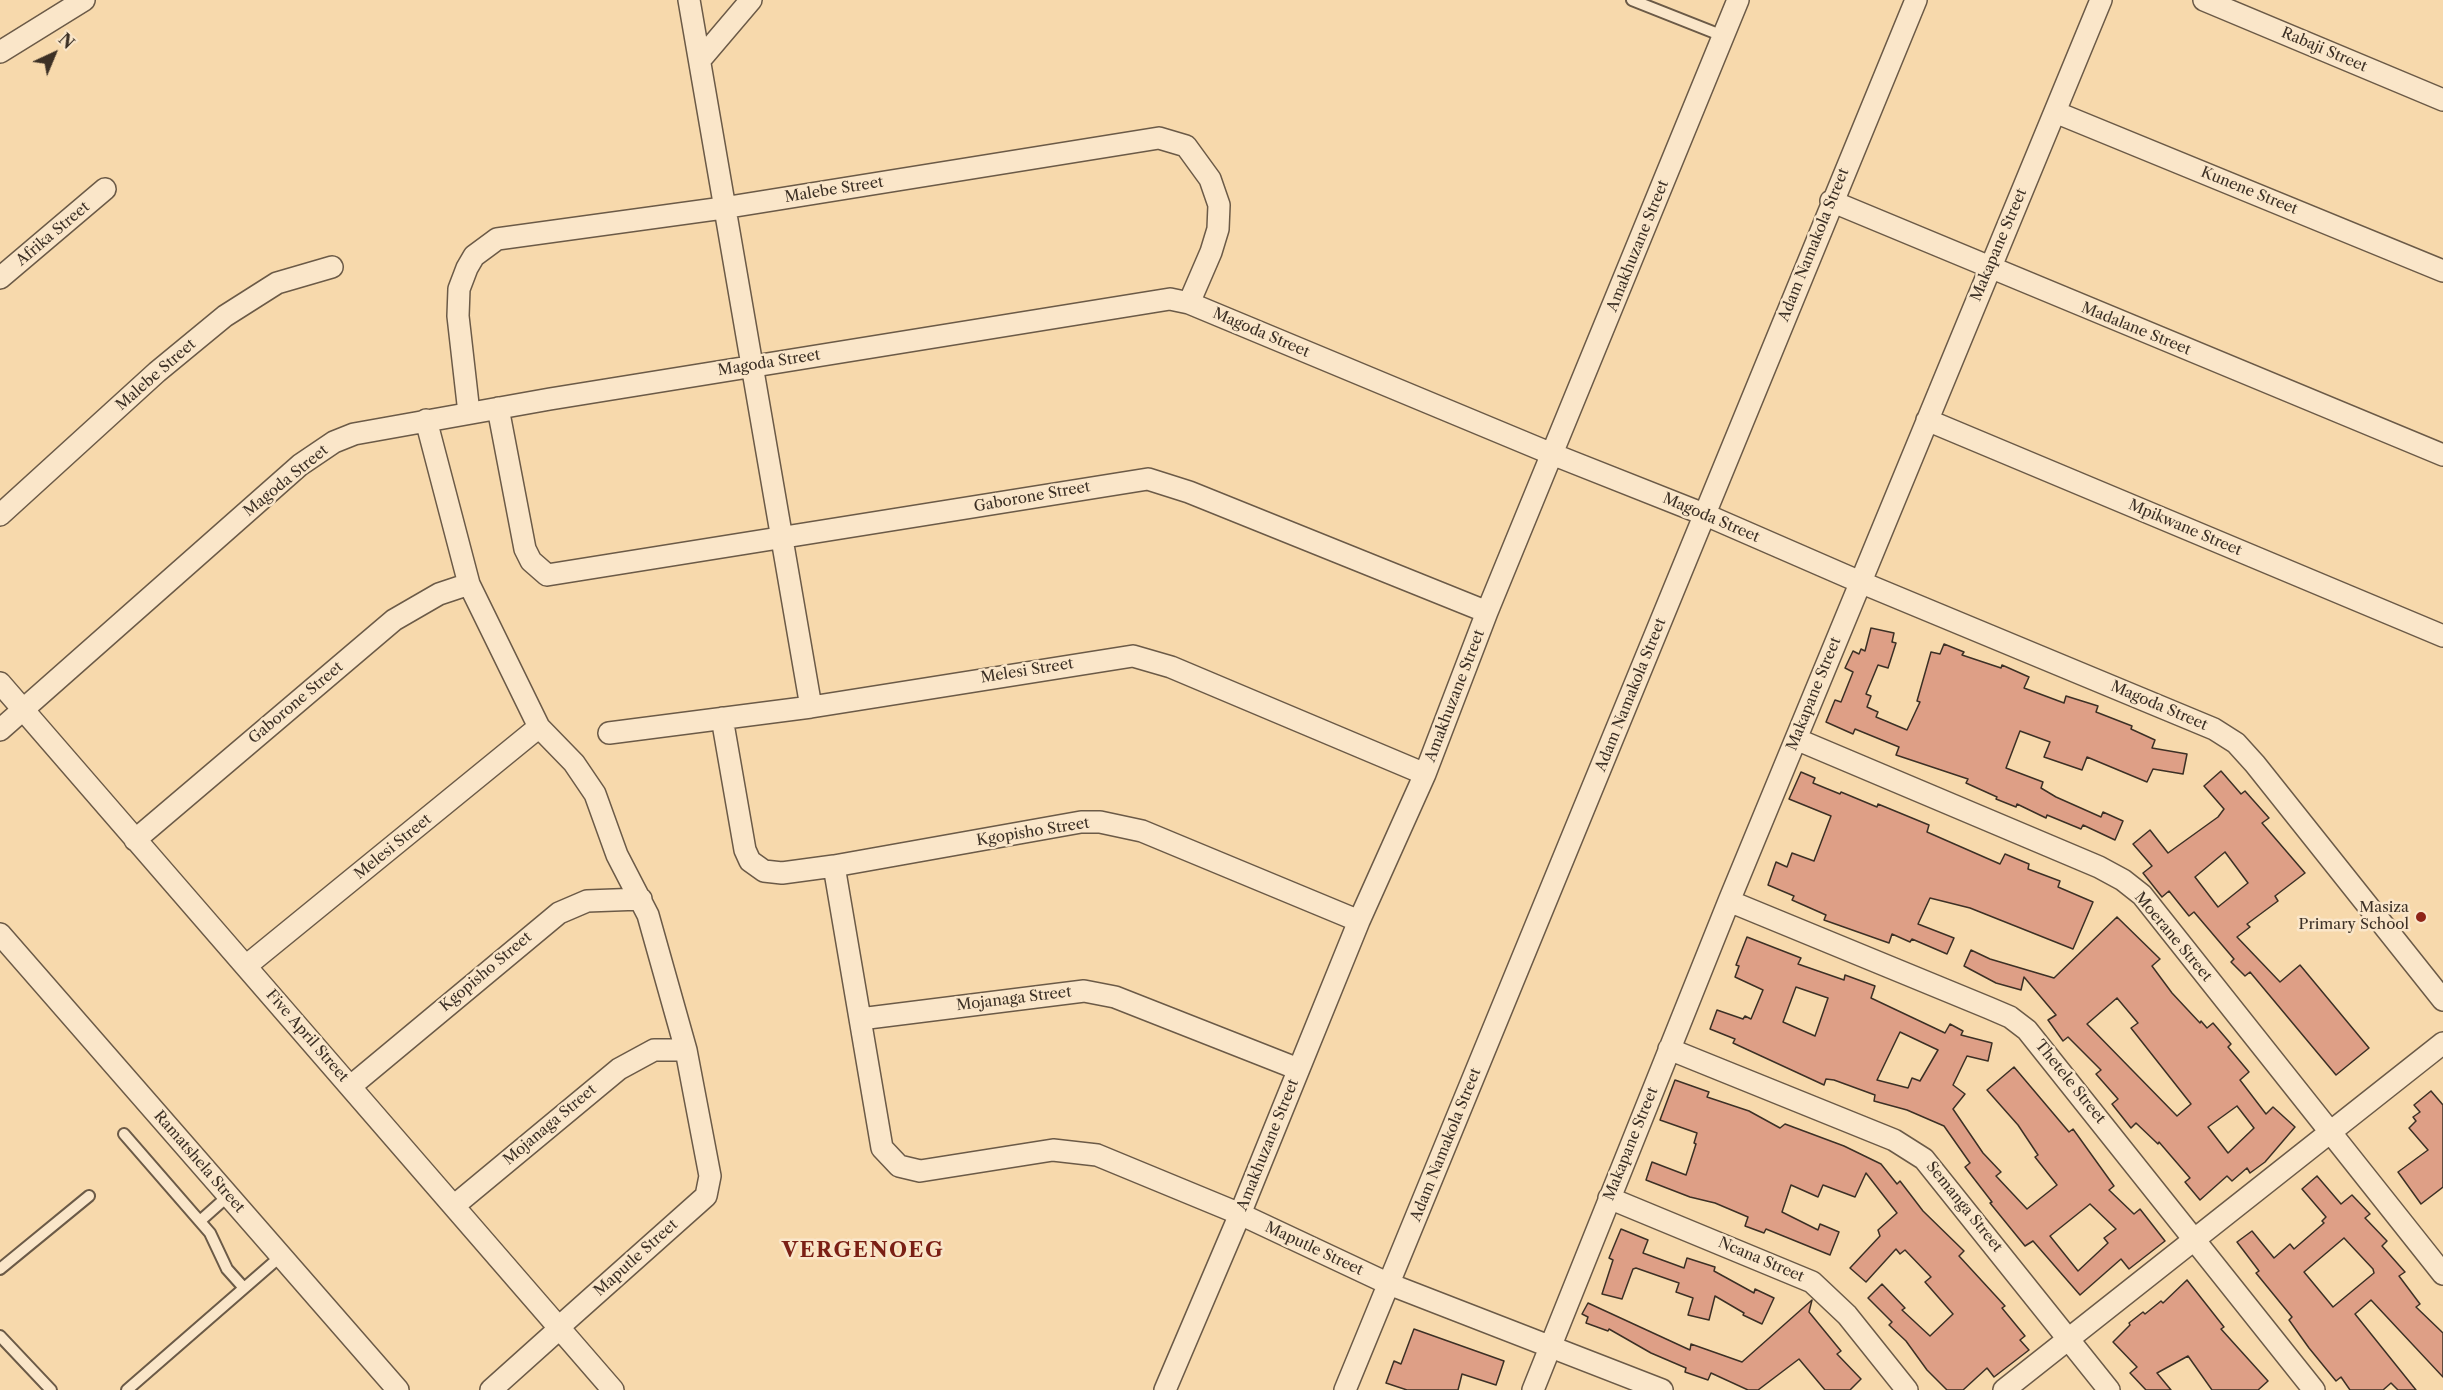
<!DOCTYPE html>
<style>
body{margin:0}
#map{position:relative;width:2443px;height:1390px;overflow:hidden;background:#f7d9ac;font-family:"Libre Caslon Text",serif}
canvas{display:block}
.north{position:absolute;left:24px;top:24px;width:60px;height:60px;-webkit-text-stroke:4px #fae6c9;paint-order:stroke;rotate:44deg;font-size:16px;font-weight:700;line-height:24px;text-align:center;color:#3c3025}
.north::after{content:'';display:block;margin:auto;width:21px;height:27px;background:#3c3025;clip-path:polygon(50% 0,100% 100%,50% 72%,0 100%)}
</style>
<div id="map">
<canvas width="2443" height="1390"></canvas>
<div class="north">N</div>
</div>
<script>
const g = document.querySelector('canvas').getContext('2d');
g.lineJoin = 'round';
function paint(path, color) {
  g.fillStyle = color;
  g.fill(path, 'evenodd');
}
function shape(rows) {
  const path = new Path2D();
  for (const r of rows) {
    path.moveTo(r[0], r[1]);
    for (let i = 2; i < r.length; i += 2) path.lineTo(r[i], r[i + 1]);
  }
  return path;
}
function trace(path, color, width, dash) {
  g.strokeStyle = color;
  g.lineWidth = width;
  g.lineCap = dash ? 'butt' : 'round';
  g.setLineDash(dash || []);
  g.stroke(path);
}
function write(font, color, halo, rows, align = 'center') {
  g.font = font + ' "Libre Caslon Text",serif';
  g.lineWidth = 5;
  g.setLineDash([]);
  g.textBaseline = 'middle';
  g.strokeStyle = halo;
  g.fillStyle = color;
  for (const [text, x, y, turn = 0] of rows) {
    g.save();
    g.translate(x, y);
    g.rotate((+turn || 0) * Math.PI / 180);
    g.textAlign = isNaN(turn) ? turn : align;
    if (halo) g.strokeText(text, 0, 0);
    g.fillText(text, 0, 0);
    g.restore();
  }
}
const building = shape([
 [1871,628,1894,633,1892,642,1896,643,1888,668,1878,665,1866,694,1871,696,1867,707,1878,712,1876,717,1907,730,1920,702,1917,701,1931,652,1940,654,1944,644,1964,652,1962,655,2001,668,2002,665,2029,677,2024,688,2064,703,2066,696,2098,706,2096,712,2132,726,2131,729,2155,740,2152,748,2187,754,2183,774,2153,769,2147,782,2087,757,2082,770,2044,757,2050,742,2020,731,2006,768,2043,782,2041,788,2056,797,2101,817,2103,812,2123,821,2115,840,2083,825,2081,829,2047,815,2046,818,2017,804,2016,807,1996,799,1997,797,1966,783,1968,779,1896,755,1899,747,1855,729,1853,734,1826,722,1835,700,1841,702,1853,672,1845,668,1853,651,1859,654,1861,649,1865,651,1871,628],
 [2221,771,2241,794,2245,791,2269,818,2262,823,2305,873,2275,896,2278,901,2247,924,2250,927,2237,937,2280,982,2300,965,2369,1048,2336,1075,2250,972,2245,976,2231,962,2234,959,2194,912,2189,916,2169,891,2162,897,2143,873,2152,866,2133,844,2150,830,2168,853,2218,817,2224,809,2204,786,2221,771],
 [2225,852,2248,883,2218,907,2195,877,2225,852],
 [1801,772,1815,778,1813,783,1840,794,1841,792,1877,807,1878,804,1929,825,1927,832,2000,864,2005,854,2029,864,2028,869,2060,881,2058,887,2093,902,2073,949,1970,908,1930,898,1918,924,1954,938,1947,954,1912,939,1910,942,1892,934,1889,943,1824,920,1826,915,1792,900,1794,896,1768,885,1776,862,1787,867,1792,853,1814,861,1831,816,1789,799,1801,772],
 [2117,917,2160,959,2152,966,2172,993,2200,1023,2201,1021,2207,1028,2213,1023,2231,1044,2228,1047,2249,1072,2240,1080,2266,1114,2273,1107,2295,1127,2265,1162,2250,1173,2247,1168,2232,1181,2227,1176,2200,1200,2185,1182,2190,1178,2159,1142,2158,1144,2136,1123,2131,1128,2112,1104,2118,1099,2096,1074,2101,1070,2068,1037,2063,1041,2048,1020,2056,1015,2024,977,2021,990,1996,983,1964,966,1971,950,1990,959,2054,978,2117,917],
 [2117,998,2138,1023,2131,1028,2191,1104,2177,1116,2087,1024,2117,998],
 [2237,1106,2254,1128,2228,1153,2208,1127,2237,1106],
 [1747,937,1801,958,1798,964,1844,980,1845,975,1875,986,1871,998,1945,1033,1950,1024,1963,1031,1961,1035,1992,1043,1988,1061,1967,1056,1953,1085,1965,1094,1953,1109,1983,1153,2001,1172,1996,1176,2027,1209,2057,1185,2035,1157,2038,1155,2018,1125,1987,1090,2014,1067,2069,1132,2073,1129,2114,1186,2109,1190,2134,1214,2140,1209,2165,1241,2129,1269,2121,1259,2080,1295,2033,1241,2025,1246,1990,1203,1992,1202,1965,1167,1970,1163,1944,1126,1907,1110,1874,1101,1875,1095,1834,1080,1826,1079,1824,1085,1733,1043,1735,1039,1710,1029,1717,1010,1743,1019,1745,1016,1751,1019,1763,990,1735,977,1739,966,1736,965,1747,937],
 [1796,987,1828,998,1815,1036,1783,1022,1796,987],
 [1900,1032,1938,1050,1920,1081,1912,1078,1908,1088,1877,1080,1900,1032],
 [2090,1204,2116,1229,2104,1238,2108,1243,2078,1271,2050,1236,2090,1204],
 [1675,1080,1709,1092,1707,1097,1749,1111,1780,1128,1785,1124,1844,1146,1881,1164,1897,1184,1900,1181,1923,1211,1964,1251,1959,1256,2005,1306,2002,1308,2025,1336,2020,1340,2029,1350,1994,1377,1987,1368,1963,1390,1947,1390,1927,1370,1906,1341,1889,1325,1892,1322,1868,1298,1882,1284,1905,1308,1902,1310,1930,1336,1953,1314,1925,1282,1931,1277,1905,1250,1900,1254,1896,1249,1866,1282,1850,1268,1880,1236,1878,1230,1897,1213,1866,1173,1855,1197,1823,1185,1818,1197,1791,1185,1782,1212,1818,1230,1820,1224,1839,1232,1830,1255,1766,1229,1764,1233,1745,1226,1748,1217,1715,1203,1690,1197,1646,1180,1652,1162,1686,1175,1696,1144,1694,1143,1697,1133,1660,1120,1675,1080],
 [2431,1091,2443,1105,2443,1187,2421,1204,2398,1172,2428,1150,2409,1128,2416,1121,2413,1117,2420,1112,2414,1105,2431,1091],
 [2317,1176,2341,1204,2352,1195,2370,1214,2365,1218,2387,1241,2382,1246,2405,1272,2399,1276,2420,1304,2416,1307,2443,1333,2443,1377,2371,1300,2355,1314,2416,1390,2398,1390,2391,1383,2383,1390,2350,1390,2341,1377,2336,1381,2309,1348,2289,1320,2292,1317,2256,1273,2259,1271,2237,1242,2252,1231,2274,1258,2290,1244,2294,1249,2324,1223,2322,1221,2326,1217,2302,1189,2317,1176],
 [2344,1238,2373,1269,2374,1273,2333,1307,2304,1272,2344,1238],
 [1621,1229,1648,1240,1643,1253,1684,1268,1687,1258,1715,1267,1714,1271,1754,1293,1755,1289,1774,1298,1762,1324,1743,1315,1744,1313,1715,1296,1709,1320,1688,1315,1693,1298,1676,1292,1679,1283,1636,1268,1633,1269,1622,1299,1602,1294,1613,1260,1609,1258,1621,1229],
 [2187,1280,2224,1327,2221,1329,2268,1381,2258,1390,2212,1390,2188,1356,2157,1373,2171,1390,2146,1390,2130,1373,2137,1367,2113,1342,2130,1325,2129,1323,2143,1312,2145,1314,2161,1301,2163,1303,2187,1280],
 [1812,1300,1809,1312,1841,1351,1837,1354,1861,1379,1850,1390,1825,1390,1799,1359,1758,1390,1748,1390,1711,1373,1708,1380,1685,1372,1686,1368,1651,1353,1609,1329,1608,1331,1586,1323,1588,1317,1582,1314,1588,1303,1690,1350,1691,1344,1742,1362,1812,1300],
 [1414,1329,1504,1361,1496,1385,1462,1374,1458,1390,1407,1390,1386,1383,1394,1361,1401,1364,1414,1329]
]);
const service = shape([
 [1632,0,1723,36],
 [124,1134,210,1233,227,1269,244,1288],
 [200,1221,228,1196],
 [0,1269,89,1196],
 [0,1336,51,1390],
 [127,1390,281,1256]
]);
const minor = shape([
 [689,0,811,707],
 [2204,0,2443,100],
 [0,52,84,0],
 [700,60,751,0],
 [2055,112,2443,271],
 [1831,201,2443,455],
 [0,278,105,189],
 [498,408,525,549,531,561,547,575,1148,479,1189,492,1487,612],
 [469,413,458,316,459,289,467,268,474,256,497,239,723,208,1159,138,1186,146,1210,179,1219,205,1218,229,1211,252,1189,303],
 [426,420,469,584,539,727,574,763,595,794,617,855,648,915,686,1050,710,1176,706,1196,559,1327],
 [1927,420,2443,636],
 [0,515,157,372,225,316,277,283,332,267],
 [0,683,613,1390],
 [722,718,745,850,750,861,764,871,782,873,834,866,1081,822,1100,822,1142,831,1359,921],
 [0,730,300,465,334,442,354,434,550,399,1170,299,1189,303,1552,454,1706,515,1860,582,2214,729,2236,743,2255,764,2443,1000],
 [609,733,811,707,1133,656,1171,667,1425,774],
 [1796,739,2099,867,2123,880,2142,895,2443,1274],
 [135,840,394,620,439,594,469,584],
 [834,866,882,1148,899,1166,920,1171,1053,1150,1097,1155,1240,1214,1389,1284,1662,1390],
 [1729,901,1989,1008,2010,1017,2027,1030,2314,1390],
 [0,934,398,1390],
 [246,966,539,727],
 [860,1019,1084,991,1115,997,1298,1069],
 [1669,1049,1894,1140,1924,1159,2109,1390],
 [351,1086,559,913,587,901,641,899],
 [1609,1198,1812,1282,1847,1315,1907,1390],
 [455,1205,619,1069,654,1050,686,1050],
 [491,1390,559,1329],
 [1165,1390,1240,1214,1359,921,1425,774,1487,612,1738,0],
 [1345,1390,1916,0],
 [1533,1390,1729,901,2101,0],
 [2004,1390,2443,1043]
]);
const markers = [
 [2421,917,6,"#8f2418"]
];
const streetNames = [
 ["Rabaji Street",2324,50,23],
 ["Malebe Street",834,190,-9],
 ["Kunene Street",2249,191,22],
 ["Afrika Street",53,234,-40],
 ["Adam Namakola Street",1814,245,-68],
 ["Makapane Street",1999,245,-67],
 ["Amakhuzane Street",1638,246,-68],
 ["Madalane Street",2136,329,22],
 ["Magoda Street",1261,333,23],
 ["Magoda Street",769,363,-9],
 ["Malebe Street",156,375,-41],
 ["Magoda Street",286,481,-39],
 ["Gaborone Street",1032,497,-10],
 ["Magoda Street",1711,518,23],
 ["Mpikwane Street",2185,528,23],
 ["Melesi Street",1027,671,-9],
 ["Makapane Street",1814,694,-68],
 ["Adam Namakola Street",1631,695,-68],
 ["Amakhuzane Street",1455,696,-69],
 ["Gaborone Street",296,703,-40],
 ["Magoda Street",2159,706,23],
 ["Kgopisho Street",1033,832,-9],
 ["Melesi Street",393,847,-39],
 ["Moerane Street",2173,937,50],
 ["Kgopisho Street",486,972,-40],
 ["Mojanaga Street",1014,999,-7],
 ["Five April Street",307,1036,49],
 ["Thetele Street",2070,1082,51],
 ["Mojanaga Street",550,1125,-40],
 ["Makapane Street",1631,1144,-68],
 ["Amakhuzane Street",1268,1145,-68],
 ["Adam Namakola Street",1446,1145,-68],
 ["Ramatshela Street",199,1162,49],
 ["Semanga Street",1964,1207,51],
 ["Maputle Street",1314,1249,25],
 ["Maputle Street",636,1258,-42],
 ["Ncana Street",1761,1260,23]
];
const poiNames = [
 ["Masiza",2409,908],
 ["Primary School",2409,925]
];
const districtNames = [
 ["VERGENOEG",863,1251]
];
paint(building, '#de9f86');
trace(building, '#3c3025', 1.5);
trace(service, '#6b5a47', 14);
trace(minor, '#6b5a47', 24);
trace(service, '#fae6c9', 10);
trace(minor, '#fae6c9', 21);
for (const [x, y, r, color] of markers) {
  const dot = new Path2D();
  dot.arc(x, y, r, 0, 2 * Math.PI);
  g.fillStyle = color;
  g.fill(dot);
  trace(dot, '#fae6c9', 2);
}
write('15px', '#3c3025', '#fae6c9', streetNames);
write('15px', '#3c3025', '#fae6c9', poiNames, 'right');
g.letterSpacing = '1.5px';
write('bold 21px', '#7a1f14', '#fae6c9', districtNames);
g.letterSpacing = '0px';
</script>
